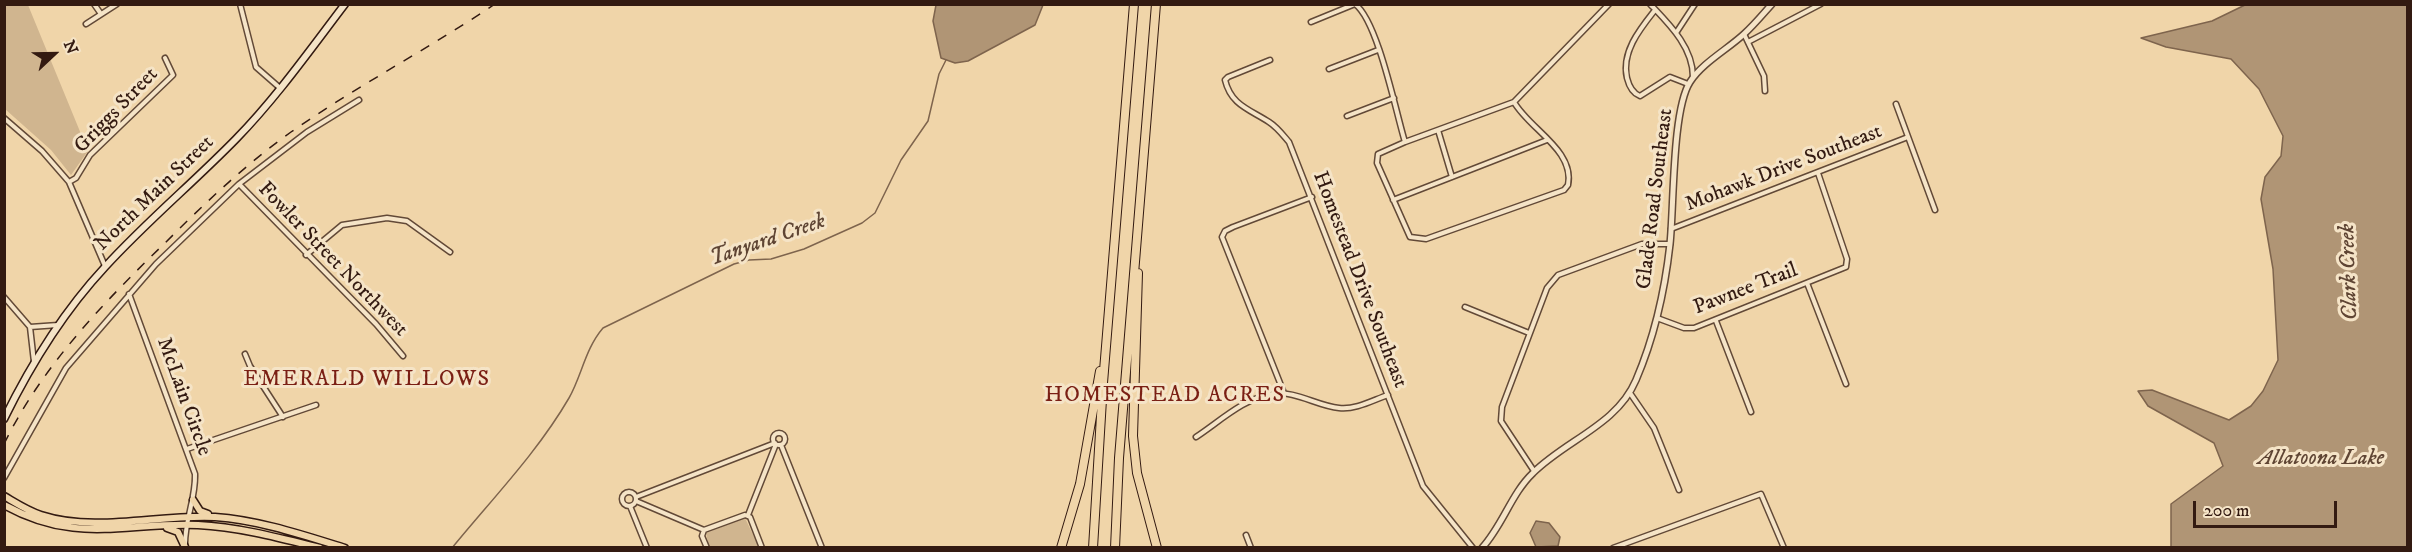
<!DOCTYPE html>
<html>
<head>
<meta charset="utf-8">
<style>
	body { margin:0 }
	#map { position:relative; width:2412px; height:552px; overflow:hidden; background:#f0d5a9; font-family:"IM FELL DW Pica",serif }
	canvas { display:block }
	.frame { position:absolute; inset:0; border:6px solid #331a11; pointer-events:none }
	.north { position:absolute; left:24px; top:24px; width:60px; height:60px; -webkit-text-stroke:4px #f5e4c7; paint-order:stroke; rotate:68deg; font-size:16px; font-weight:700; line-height:24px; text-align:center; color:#331a11 }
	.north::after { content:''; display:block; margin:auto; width:21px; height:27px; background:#331a11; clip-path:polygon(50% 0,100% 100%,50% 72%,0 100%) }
	.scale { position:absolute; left:2193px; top:501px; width:144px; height:27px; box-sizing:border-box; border:3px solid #331a11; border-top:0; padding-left:8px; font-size:18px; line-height:21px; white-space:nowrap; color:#331a11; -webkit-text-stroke:4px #f5e4c7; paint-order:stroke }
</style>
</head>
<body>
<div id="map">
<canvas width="2412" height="552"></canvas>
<div class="frame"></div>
<div class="north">N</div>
<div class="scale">200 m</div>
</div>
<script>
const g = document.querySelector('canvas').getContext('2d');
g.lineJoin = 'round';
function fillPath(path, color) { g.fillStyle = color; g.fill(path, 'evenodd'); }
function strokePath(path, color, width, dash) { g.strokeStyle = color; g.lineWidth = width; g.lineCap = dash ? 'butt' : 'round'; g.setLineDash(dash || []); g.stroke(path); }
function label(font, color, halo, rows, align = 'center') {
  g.font = font + ' "IM FELL DW Pica",serif'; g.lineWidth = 6; g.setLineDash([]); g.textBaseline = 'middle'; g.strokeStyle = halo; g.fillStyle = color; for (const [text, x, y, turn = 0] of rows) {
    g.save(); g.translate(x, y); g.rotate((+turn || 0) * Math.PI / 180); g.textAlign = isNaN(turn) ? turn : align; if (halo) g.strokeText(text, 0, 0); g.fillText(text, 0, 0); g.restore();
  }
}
const green = new Path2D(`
	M4 5H28L88 151 71 175 51 150 5 109Z
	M745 518 759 547H709L706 533Z`);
const water = new Path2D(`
	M936 5V4L1043 5 1035 25 968 61 955 63 941 58 933 21Z
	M2245 5H2407V547H2171V504L2223 466 2214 443 2148 406 2138 391 2152 390 2229 420 2251 406 2263 391 2278 360 2273 269 2261 199 2265 177 2281 156 2283 136 2259 89 2231 59 2166 47 2141 38 2212 21Z
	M1536 521 1549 523 1560 537 1558 546 1536 547 1530 533Z`);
const stream = new Path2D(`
	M452 548C492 499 537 453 569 398 582 375 585 349 603 328L734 264 749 260 771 259 804 249 862 223 875 213 901 160 928 121 939 74 946 60`);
const minor = new Path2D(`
	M94 4 101 14
	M240 4 256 67 280 88
	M1355 4C1378 21 1396 113 1405 142
	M1650 4C1669 24 1693 47 1693 77
	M1655 10C1640 29 1621 52 1627 78 1629 86 1632 93 1640 96L1670 77 1688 84
	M1311 22 1355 4
	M86 24 117 4
	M1676 33 1695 4
	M1744 34 1764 76 1765 91
	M1748 42 1821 4
	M1270 60 1228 77 1225 80C1231 105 1249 109 1269 122 1277 127 1283 135 1289 142L1423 486 1473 548
	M1329 69 1378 50
	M1514 102C1529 129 1575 150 1568 185L1564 190 1426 239 1410 237 1377 163 1378 154 1405 142 1514 102 1609 4
	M1896 104 1935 210
	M1347 116 1394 98
	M4 118 42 151 69 182 105 266
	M1438 130 1452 177
	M69 182 76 178 90 155 173 75 165 58
	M239 184 376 324 403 356
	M1393 200 1547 140
	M1671 229 1908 137
	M306 255 342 225 387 218 407 221 450 252
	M1807 283 1846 384
	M129 294 195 474C196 498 185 519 185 544
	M4 297 30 327 34 362
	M1465 307 1529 333
	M1657 318 1684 328H1694L1846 267 1847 259 1818 173
	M1716 321 1751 412
	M30 327 58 325
	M245 354 250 366 283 417
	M1284 393 1222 237 1225 231 1233 227 1312 197
	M1630 393 1654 428 1679 490
	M773 439a6 6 0 1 1 12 0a6 6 0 1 1-12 0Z
	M1196 437C1219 422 1244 398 1272 394 1295 390 1317 406 1339 408 1356 410 1373 400 1388 395
	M781 445 822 548
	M187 449 316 405
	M1534 471 1501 421 1502 407 1547 288 1558 275 1642 244H1670
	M4 478 66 368 156 264 239 184 307 132 359 100
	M622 499a7 7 0 1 1 14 0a7 7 0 1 1-14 0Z
	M636 497 775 443
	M636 501 704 530
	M630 506 647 548
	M748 515 776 444
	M1246 535 1251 548
	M707 548 702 536 704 530 745 515 750 517 762 548
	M1613 548 1761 494 1784 548`);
const tertiary = new Path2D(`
	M1482 548C1503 525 1511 494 1533 473 1566 440 1617 425 1636 380 1654 338 1665 289 1670 244 1674 207 1672 110 1690 82 1702 63 1728 49 1744 34 1754 25 1763 14 1772 4`);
const secondary = new Path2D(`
	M4 419C31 364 64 311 105 267 146 222 193 183 236 139 276 98 310 50 345 4`);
const primary = new Path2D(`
	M4 496C16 503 28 511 41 515 97 533 158 514 215 517 259 520 303 535 345 548
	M193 500 200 511 208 514
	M4 505C77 545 123 522 198 525 239 527 280 538 320 548
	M167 528 178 532 185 547`);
const motorway = new Path2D(`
	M1138 273 1133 436 1137 473 1157 548
	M1061 548 1080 484 1100 371
	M1093 548 1103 383 1134 4
	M1115 548 1119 458 1156 4`);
const rail = new Path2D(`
	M4 444C42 366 104 302 165 243 205 203 245 165 291 132 357 86 428 49 495 4`);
const streetNames = [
	["Griggs Street",117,111,-46],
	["Mohawk Drive Southeast",1784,169,-21],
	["North Main Street",155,194,-44],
	["Glade Road Southeast",1656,199,-83],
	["Fowler Street Northwest",332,260,46],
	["Homestead Drive Southeast",1359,280,69],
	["Pawnee Trail",1746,290,-21],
	["McLain Circle",183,397,70]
];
const waterNames = [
	["Tanyard Creek",768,241,-19],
	["Clark Creek",2350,272,-92],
	["Allatoona Lake",2321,459]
];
const neighbourhoodNames = [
	["EMERALD WILLOWS",367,380],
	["HOMESTEAD ACRES",1165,396]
];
fillPath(green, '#d0b58f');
fillPath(water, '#b09575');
strokePath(water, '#7e644d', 1.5);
strokePath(stream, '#7e644d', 1.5);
strokePath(minor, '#624937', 7);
strokePath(tertiary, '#624937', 8);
strokePath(secondary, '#331a11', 9);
strokePath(primary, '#331a11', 9);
strokePath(motorway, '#331a11', 10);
strokePath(minor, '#f5e4c7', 4);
strokePath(tertiary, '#f5e4c7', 5);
strokePath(secondary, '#f5e4c7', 6);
strokePath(primary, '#f0d5a9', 6);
strokePath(motorway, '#f0d5a9', 8);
strokePath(rail, '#331a11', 1.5, [10, 10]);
label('21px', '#331a11', '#f5e4c7', streetNames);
label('italic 22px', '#5f4534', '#f5e4c7', waterNames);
g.letterSpacing = '1.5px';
label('22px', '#7a1f14', '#f5e4c7', neighbourhoodNames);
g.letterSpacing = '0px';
</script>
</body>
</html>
